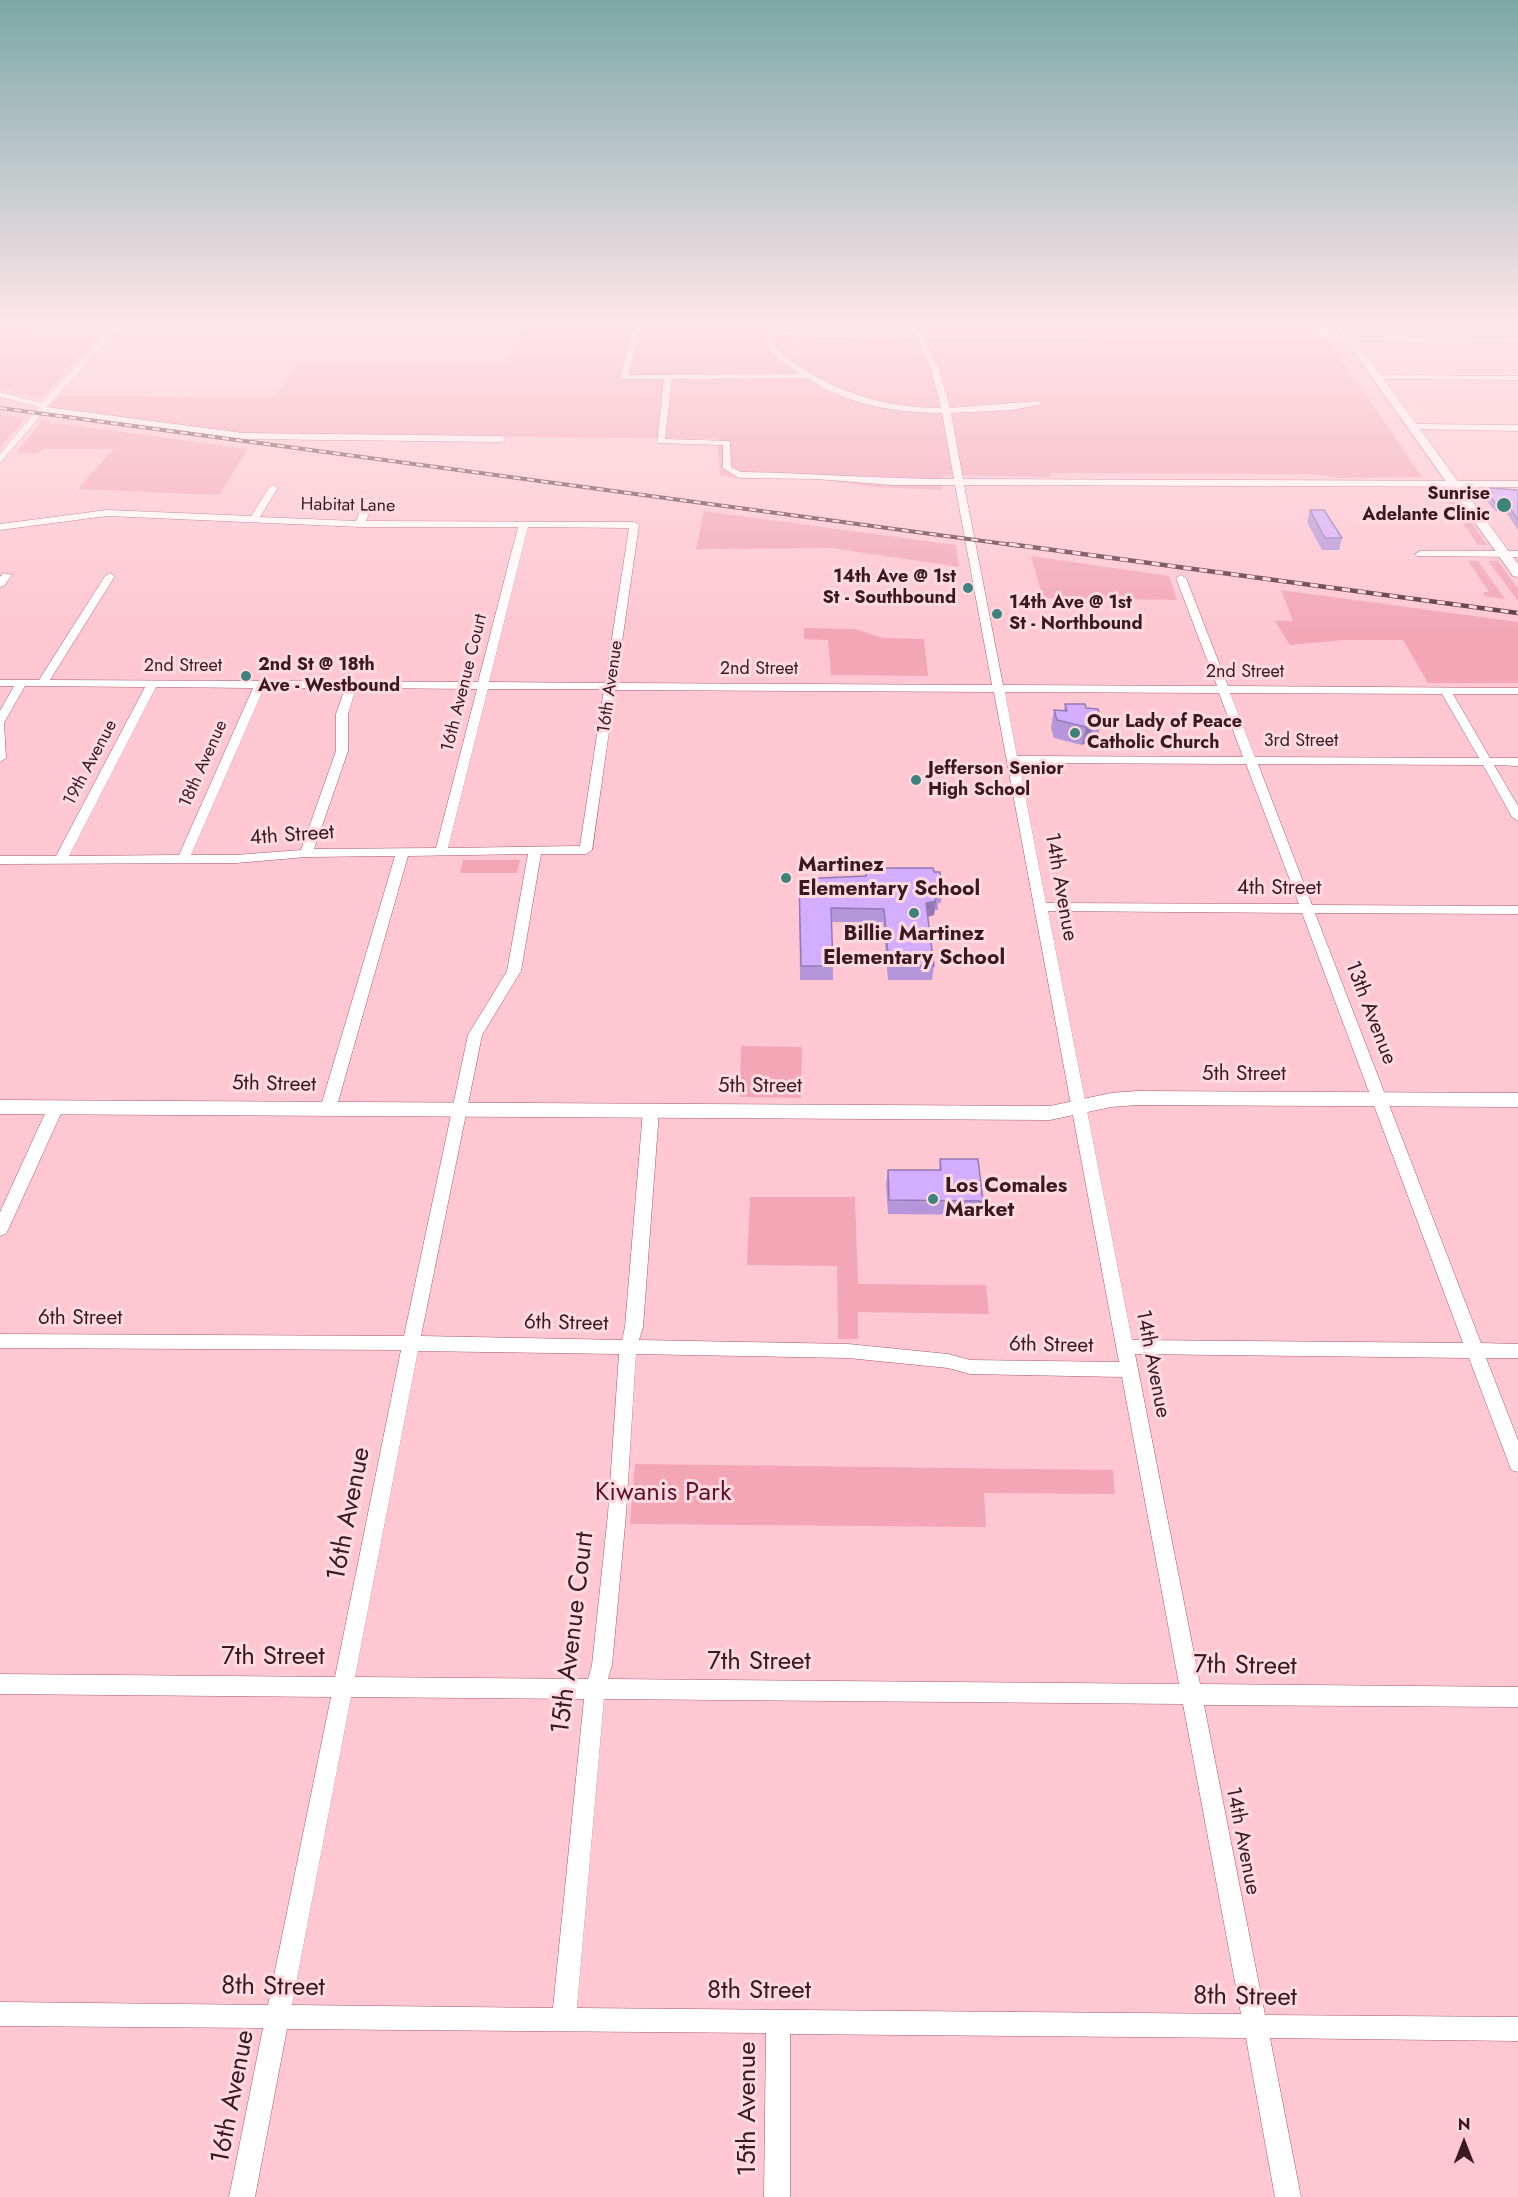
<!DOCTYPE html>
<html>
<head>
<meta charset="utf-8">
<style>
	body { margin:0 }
	#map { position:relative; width:1518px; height:2197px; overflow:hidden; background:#fec7d2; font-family:Jost,sans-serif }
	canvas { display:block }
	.north { position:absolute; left:1434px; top:2113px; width:60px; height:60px; -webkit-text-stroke:4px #ffdae1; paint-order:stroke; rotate:0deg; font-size:16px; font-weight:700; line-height:24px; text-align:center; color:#3b1922 }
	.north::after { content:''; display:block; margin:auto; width:21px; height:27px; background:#3b1922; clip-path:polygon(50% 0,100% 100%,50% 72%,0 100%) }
</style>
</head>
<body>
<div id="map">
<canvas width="1518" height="2197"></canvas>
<div class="north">N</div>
</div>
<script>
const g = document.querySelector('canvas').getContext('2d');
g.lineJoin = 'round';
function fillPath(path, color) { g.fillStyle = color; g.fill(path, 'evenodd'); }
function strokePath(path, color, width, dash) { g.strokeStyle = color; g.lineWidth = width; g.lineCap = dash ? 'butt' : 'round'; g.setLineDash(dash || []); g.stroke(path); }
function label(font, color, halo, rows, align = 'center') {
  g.font = font + ' Jost,sans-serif'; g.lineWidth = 6; g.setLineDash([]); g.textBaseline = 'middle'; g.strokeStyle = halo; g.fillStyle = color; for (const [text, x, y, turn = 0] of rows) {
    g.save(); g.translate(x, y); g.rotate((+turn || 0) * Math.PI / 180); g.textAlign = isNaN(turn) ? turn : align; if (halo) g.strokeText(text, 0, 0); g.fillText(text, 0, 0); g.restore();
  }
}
const green = new Path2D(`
	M0 327H38L30 337 95 338 42 398 0 389Z
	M526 327H1320L1318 332 1326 343 1330 344 1348 369 1346 372 1353 381 1358 383 1422 477 1339 478 1317 474 1050 473V477L946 475 940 478 942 490 872 487 820 479 737 478 720 475 717 439 243 434 48 408 59 396 276 397 298 362H507L517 336Z
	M0 414 26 418 0 447Z
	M42 421 248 449 219 495 78 489 113 449H44L37 453H16Z
	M1450 492 1487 545H1478L1442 494Z
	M704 511 956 545 959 567 831 548 696 549Z
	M1031 556 1169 576 1177 600 1043 598Z
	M1468 561H1478L1505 599 1484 596 1483 592H1489Z
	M1488 561H1498L1518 589V601Z
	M1281 590 1518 622V683H1428L1403 640H1343L1290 645 1275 621H1293Z
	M804 628 854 629 884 638 924 639 928 676 831 675 828 640 804 639Z
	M463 860H520L517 873H460Z
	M741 1046 802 1047 801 1098 740 1097Z
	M750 1197H855L858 1284 986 1285 989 1314 858 1312V1339H838L837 1266 747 1265Z
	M635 1464 1113 1470 1115 1494 984 1493 986 1527 630 1524Z`);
const minor = new Path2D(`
	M112 327H120L47 407 243 433 502 436 506 439 502 442 243 439 44 412 0 463V454L39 407 0 397V392L42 403Z
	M636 327H644L638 338 629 375 800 374C783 362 761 352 766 327H774L773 332 914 334 909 327H917L921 334H1324L1362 337 1518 338V342L1362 341 1324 338 925 339 939 369 950 408 1038 401 1042 404 1013 410 951 413 963 479 1518 481V487L964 485 1003 685 1217 686 1176 578 1181 575 1186 578 1228 686 1518 688V694H1453L1490 758H1518V766L1494 765 1518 806V821L1512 817 1483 765 1258 764 1312 905 1518 906V914L1315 913 1481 1343 1518 1344V1358H1486L1518 1440V1472L1511 1470 1509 1464 1469 1358 1135 1354 1200 1684 1518 1687V1707L1204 1705 1265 2015 1518 2017V2041L1270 2038 1301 2197H1275L1246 2038 790 2034V2197H764L766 2033 287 2029 255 2197H229L263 2028 0 2026V2002L268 2005 331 1697 0 1694V1674L335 1677 401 1350 0 1348V1334L404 1336 468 1035 507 971 528 854 408 856 336 1109 328 1114 323 1113 320 1109 395 856 306 857 236 863 0 864V856H56L145 687 25 686 4 723 6 758 0 762V711L14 686H0V680H39L105 576 110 573 115 576 50 680 478 682 518 527H360L107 516 0 530V524L107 510 251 516 270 486 273 485 278 488 260 517 356 521 364 501 369 498 374 501 366 521 634 522 639 525 616 683 992 685 955 485H891L817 479 739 478 723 468V445L657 443 664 379H624L620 377 630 338ZM773 336 918 339 931 369 941 408C881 408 828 390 781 353L775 346ZM807 378C846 405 896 413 942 413L954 479C883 479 812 473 741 472L731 467 730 441 665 439 672 379ZM528 527 629 528 605 683 489 682ZM156 687 253 688 179 855 69 856ZM264 688H345L336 714V751L301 850 236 855H191ZM356 688 477 689 436 848 314 849 348 751V714ZM488 689H604L580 846 448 848ZM615 690 994 692 1119 1362 970 1360 948 1354 848 1344 639 1340 643 1327 659 1111 651 1106 643 1111 625 1327 622 1340 421 1336 482 1035 521 971 541 854H586L592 850ZM1005 692 1219 693 1243 757 1017 756ZM1230 693 1442 694 1479 758 1255 757ZM1019 763 1246 764 1299 904 1046 903ZM1048 911 1302 913 1463 1343 1132 1340ZM418 1351 619 1354 608 1514 592 1665 588 1679 355 1677ZM636 1354 848 1358 948 1368 970 1374 1122 1377 1179 1684 608 1679 612 1665 626 1514ZM351 1697 584 1699 553 2008 292 2005ZM604 1699 1183 1704 1241 2014 577 2008Z
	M1379 375 1518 376V380L1376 379 1375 377Z
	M1414 424 1518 425V431L1411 429 1410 427Z
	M1420 551H1518V557L1417 556 1415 554Z
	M3 573 12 575 4 586 0 587V577Z
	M56 1102 64 1107 8 1230 6 1234 0 1236V1212L48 1107Z`);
const major = new Path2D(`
	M1321 327H1331L1329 335 1313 338V334L1320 331Z
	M1336 327H1346L1518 564V577L1513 576Z
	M1137 1091 1518 1093V1107L1137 1105 1111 1107 1050 1120 0 1114V1100L1050 1106 1111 1093Z`);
const railFar1 = new Path2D(`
	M0 408 1020 546`);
const rail = new Path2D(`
	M1009 544 1518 613`);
const wall = new Path2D(`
	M1489 488 1518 490V530L1507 514 1494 510 1486 500Z
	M1310 510 1342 538 1339 550H1322L1307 522Z
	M1065 704 1086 708 1101 720 1098 737H1090V740L1082 745 1054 738 1051 728 1054 710H1064Z
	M872 863 882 868 934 872 942 889 941 903H938V910H935L934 915 928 917 934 966 932 980H888L883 922H831L833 966V980H800L799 879 865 876 866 868H871Z
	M940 1159 983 1201 981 1215 888 1214 886 1184 888 1170H939Z`);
const shadedWall = new Path2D(`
	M1093 722 1090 740 1082 745 1086 727Z
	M936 901 934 915 925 917 926 903Z`);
const building = new Path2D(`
	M1489 488 1518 490V520L1510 508 1497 505 1488 494 1493 493Z
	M1310 510H1324L1342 538H1325Z
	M1065 704H1085L1086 708 1098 709 1101 720 1092 719 1093 722 1086 727 1057 720 1054 710 1067 711Z
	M872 863H882V868H933L934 872H940L942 889H938L939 897H935L936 901 926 903 934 966H889L884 909 831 908 833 966H801L799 879 866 876V868H872Z
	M940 1159H978L983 1201 889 1200 888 1170H941Z`);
const markers = [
	[1504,505,8,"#3d837b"],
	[968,588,6,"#3d837b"],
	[997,614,6,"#3d837b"],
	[246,676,6,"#3d837b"],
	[1075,733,6,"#3d837b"],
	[916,780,6,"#3d837b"],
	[786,878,6,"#3d837b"],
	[914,913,6,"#3d837b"],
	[933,1199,6,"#3d837b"]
];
const farPoinames = [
	["Sunrise",1490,495,"right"],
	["Adelante Clinic",1490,516,"right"],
	["14th Ave @ 1st",956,578,"right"],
	["St - Southbound",956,599,"right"],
	["14th Ave @ 1st",1009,604],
	["St - Northbound",1009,625],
	["2nd St @ 18th",258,666],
	["Ave - Westbound",258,687],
	["Our Lady of Peace",1087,723],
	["Catholic Church",1087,744],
	["Jefferson Senior",928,770],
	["High School",928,791]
];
const farStreetnames = [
	["Habitat Lane",348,506,1],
	["2nd Street",183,667],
	["2nd Street",759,670],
	["2nd Street",1245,673],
	["16th Avenue Court",465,683,-76],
	["16th Avenue",611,687,-82],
	["3rd Street",1301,742],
	["19th Avenue",91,763,-62],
	["18th Avenue",204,764,-66]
];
const streetNames = [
	["4th Street",292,836,-4],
	["14th Avenue",1060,887,80],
	["4th Street",1279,889],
	["13th Avenue",1370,1013,69],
	["5th Street",1244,1075],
	["5th Street",274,1085,1],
	["5th Street",760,1087],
	["6th Street",80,1319],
	["6th Street",566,1324,1],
	["6th Street",1051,1346,1],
	["14th Avenue",1152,1364,79],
	["14th Avenue",1242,1841,79]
];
const poiNames = [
	["Martinez",798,866],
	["Elementary School",798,890],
	["Billie Martinez",914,935,"center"],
	["Elementary School",914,959,"center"],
	["Los Comales",945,1187],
	["Market",945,1211]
];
const nearParknames = [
	["Kiwanis Park",663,1494]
];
const nearStreetnames = [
	["16th Avenue",350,1514,-79],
	["15th Avenue Court",574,1633,-83],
	["7th Street",273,1658],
	["7th Street",759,1663],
	["7th Street",1245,1667,1],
	["8th Street",273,1988,1],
	["8th Street",759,1992],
	["8th Street",1245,1998,1],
	["16th Avenue",234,2097,-79],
	["15th Avenue",749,2109,-90]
];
fillPath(green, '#f2a6b6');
strokePath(minor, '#a8586c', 1);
strokePath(major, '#a8586c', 1);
fillPath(minor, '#fff');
fillPath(major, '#fff');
strokePath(railFar1, '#5c3640', 4);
strokePath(rail, '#5c3640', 4.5);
strokePath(railFar1, '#ffdae1', 2, [7]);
strokePath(rail, '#ffdae1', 3, [8]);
fillPath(wall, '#b596da');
fillPath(shadedWall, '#947ab2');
fillPath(building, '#d3aefe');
strokePath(building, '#947ab2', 1.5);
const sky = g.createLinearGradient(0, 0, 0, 635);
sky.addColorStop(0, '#7ca8a6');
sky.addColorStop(0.51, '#ffe6eb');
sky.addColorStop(1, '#ffe6eb00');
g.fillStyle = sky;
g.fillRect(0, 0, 1518, 635);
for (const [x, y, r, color] of markers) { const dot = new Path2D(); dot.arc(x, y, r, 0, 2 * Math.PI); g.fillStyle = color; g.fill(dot); strokePath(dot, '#ffdae1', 2); }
label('bold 18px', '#3b1922', '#ffdae1', farPoinames, 'left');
label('18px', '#3b1922', '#ffdae1', farStreetnames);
label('21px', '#3b1922', '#ffdae1', streetNames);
label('bold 21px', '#3b1922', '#ffdae1', poiNames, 'left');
label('26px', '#63112e', '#ffdae1', nearParknames);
label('26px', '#3b1922', '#ffdae1', nearStreetnames);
</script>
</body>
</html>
